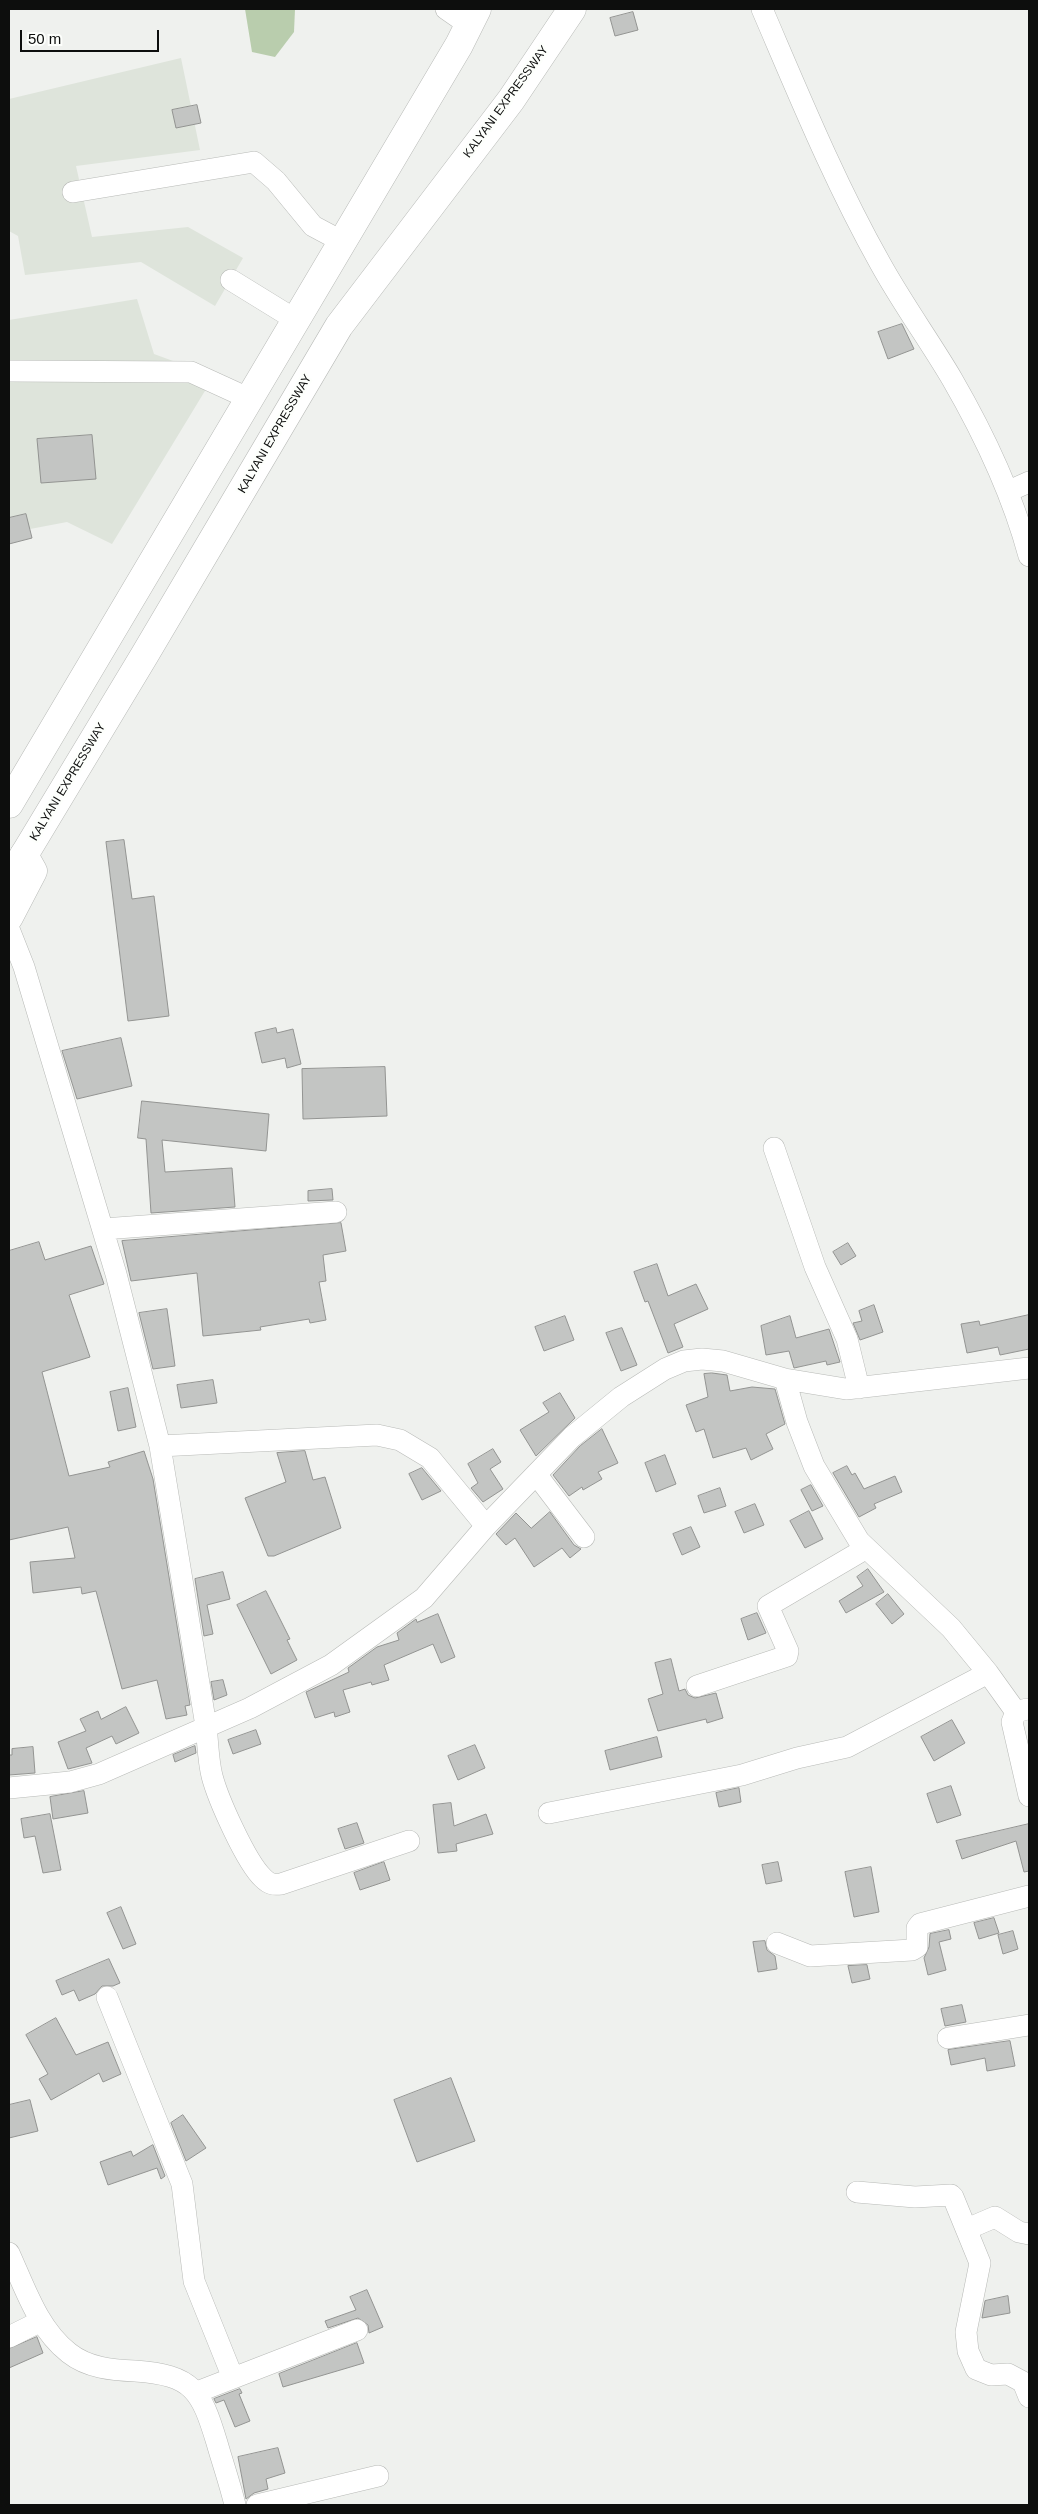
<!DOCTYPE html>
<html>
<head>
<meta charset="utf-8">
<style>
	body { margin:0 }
	#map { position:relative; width:1038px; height:2514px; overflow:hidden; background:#eff1ee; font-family:Helvetica,sans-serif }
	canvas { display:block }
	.frame { position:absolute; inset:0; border:10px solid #0d0e0d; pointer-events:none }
	.scale { position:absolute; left:20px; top:30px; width:139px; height:22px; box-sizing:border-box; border:2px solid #0d0e0d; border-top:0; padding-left:6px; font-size:15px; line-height:18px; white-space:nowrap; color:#0d0e0d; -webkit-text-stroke:4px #fdfffc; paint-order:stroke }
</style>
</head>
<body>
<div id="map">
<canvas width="1038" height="2514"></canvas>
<div class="frame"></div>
<div class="scale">50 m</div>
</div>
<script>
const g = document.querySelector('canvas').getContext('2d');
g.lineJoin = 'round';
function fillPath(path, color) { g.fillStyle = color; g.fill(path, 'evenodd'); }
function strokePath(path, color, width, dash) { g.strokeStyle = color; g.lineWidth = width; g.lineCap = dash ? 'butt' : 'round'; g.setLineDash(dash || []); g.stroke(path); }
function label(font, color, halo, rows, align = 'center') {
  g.font = font + ' Helvetica,sans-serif'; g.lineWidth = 5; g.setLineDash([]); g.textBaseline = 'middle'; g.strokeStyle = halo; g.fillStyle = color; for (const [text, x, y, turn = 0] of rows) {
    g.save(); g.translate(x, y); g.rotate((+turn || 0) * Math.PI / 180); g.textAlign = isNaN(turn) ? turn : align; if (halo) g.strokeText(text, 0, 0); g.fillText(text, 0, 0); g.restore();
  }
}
const built = new Path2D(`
	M181 58 200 150 76 166 92 237 188 227 243 258 215 306 141 262 25 275 18 236 9 231V99Z
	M137 299 154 354 214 376 112 544 67 522 9 533V320Z`);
const water = new Path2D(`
	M245 9H295L294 32 275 57 252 52Z`);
const building = new Path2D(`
	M633 12 638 30 615 36 610 18Z
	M197 105 201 123 176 128 172 110Z
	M902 324 914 349 888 359 878 332Z
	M92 435 96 479 41 483 37 439Z
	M26 514 32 538 9 544V518Z
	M124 840 132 899 154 896 169 1016 128 1021 106 842Z
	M276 1028 277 1033 293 1029 301 1064 287 1068 285 1058 262 1063 255 1033Z
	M121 1038 132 1086 77 1099 62 1051Z
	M385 1067 387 1116 303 1119 302 1069Z
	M142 1101 269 1114 266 1151 162 1140 165 1172 232 1168 235 1207 151 1213 146 1139 138 1138Z
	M332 1189 333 1200 308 1201V1191Z
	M341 1223 346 1251 323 1255 326 1281 319 1282 326 1320 310 1323 309 1319 260 1327 261 1330 203 1336 197 1273 131 1281 122 1241Z
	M39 1242 45 1260 91 1246 104 1284 69 1295 90 1357 42 1372 69 1476 110 1467 108 1462 144 1451 153 1479 190 1705 185 1706 187 1715 166 1719 157 1680 122 1689 96 1591 82 1594 81 1587 33 1593 30 1562 75 1558 68 1527 9 1540V1251Z
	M848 1243 856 1256 841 1265 833 1252Z
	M657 1264 668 1296 696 1284 708 1309 674 1324 683 1347 668 1353 648 1301 645 1302 634 1272Z
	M874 1305 883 1332 860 1340 853 1323 862 1321 859 1311Z
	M167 1309 175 1366 153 1369 139 1313Z
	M1029 1315V1349L1000 1355 998 1347 967 1353 961 1324 979 1321 980 1325Z
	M565 1316 574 1340 544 1351 535 1327Z
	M790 1316 796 1338 829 1329 840 1362 827 1365 826 1361 794 1368 789 1351 766 1355 761 1326Z
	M622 1328 637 1365 621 1371 606 1333Z
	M712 1373 727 1375 730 1391 752 1387 775 1389 785 1424 766 1434 773 1449 751 1460 746 1448 713 1458 704 1429 696 1432 686 1405 708 1397 704 1374Z
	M213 1380 217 1403 181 1408 177 1385Z
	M128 1388 136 1427 118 1431 110 1392Z
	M560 1393 575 1418 536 1456 520 1430 549 1412 543 1403Z
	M602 1429 618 1463 598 1472 602 1479 583 1490 582 1487 569 1496 553 1475 580 1446Z
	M493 1449 501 1462 490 1469 503 1489 483 1502 471 1488 478 1483 468 1464Z
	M305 1451 313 1480 325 1477 341 1528 274 1556H268L245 1498 286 1482 277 1453Z
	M665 1455 676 1484 656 1492 645 1463Z
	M847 1466 852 1475 855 1473 864 1489 895 1476 902 1492 874 1504 876 1508 859 1517 833 1473Z
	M422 1468 441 1491 422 1500 409 1474Z
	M811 1485 823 1506 812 1511 801 1490Z
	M720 1488 726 1506 704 1513 698 1496Z
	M755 1504 764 1525 744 1533 735 1512Z
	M809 1511 823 1539 805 1548 790 1521Z
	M550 1512 574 1545 581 1549 570 1558 562 1548 534 1567 515 1538 506 1545 496 1534 516 1513 531 1528Z
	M691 1527 700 1547 682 1555 673 1534Z
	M868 1569 884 1592 846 1613 839 1601 863 1586 857 1577Z
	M223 1572 230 1599 207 1605 213 1634 204 1636 195 1579Z
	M266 1591 290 1639 287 1640 297 1660 271 1674 237 1605Z
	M888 1594 904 1614 892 1624 876 1604Z
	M757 1613 766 1633 748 1640 741 1619Z
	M438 1614 455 1657 441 1663 433 1644 384 1665 389 1680 372 1685 371 1682 343 1690 350 1712 335 1717 334 1712 315 1718 306 1692 349 1672 348 1668 377 1647 399 1640 397 1633 416 1619 417 1622Z
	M671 1659 679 1691 685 1689 688 1695 695 1698 716 1693 723 1718 707 1723 706 1719 658 1731 648 1699 663 1694 655 1663Z
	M223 1680 227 1695 214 1700 211 1682Z
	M126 1707 139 1733 116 1744 112 1736 86 1748 92 1763 68 1769 58 1742 86 1731 80 1719 98 1711 101 1719Z
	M952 1720 965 1743 934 1761 921 1737Z
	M256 1730 261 1744 233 1754 228 1740Z
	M657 1737 662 1757 610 1770 605 1751Z
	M475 1745 485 1768 458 1780 448 1756Z
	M195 1746 196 1753 175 1762 173 1755Z
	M33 1747 35 1773 9 1775V1755H12V1749Z
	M951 1786 961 1815 937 1823 927 1794Z
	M739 1788 741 1802 719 1807 716 1793Z
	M84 1791 88 1813 53 1819 50 1797Z
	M451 1803 454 1826 486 1814 493 1834 456 1844 457 1851 438 1853 433 1805Z
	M50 1814 61 1870 43 1873 35 1836 24 1838 21 1819Z
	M357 1823 364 1843 345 1849 338 1829Z
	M1029 1824V1871L1024 1872 1016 1841 962 1859 956 1841Z
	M384 1862 390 1880 360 1890 354 1873Z
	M778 1862 782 1881 766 1884 762 1865Z
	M871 1867 879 1912 854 1917 845 1872Z
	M121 1907 136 1944 123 1949 107 1913Z
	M994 1918 999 1933 979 1939 974 1923Z
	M949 1930 951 1939 939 1942 946 1970 928 1975 924 1958 929 1947 930 1934Z
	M1013 1931 1018 1949 1003 1954 998 1935Z
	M765 1941 767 1950 775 1956 777 1969 758 1972 753 1942Z
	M109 1959 120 1983 113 1986H102L95 1994 79 2001 74 1990 62 1995 56 1981Z
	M867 1965 870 1979 852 1983 848 1966Z
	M962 2005 966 2022 945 2026 941 2009Z
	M56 2018 76 2055 108 2042 121 2074 103 2082 99 2073 51 2100 39 2079 48 2074 26 2035Z
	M1010 2041 1015 2066 987 2071 985 2058 951 2065 948 2050Z
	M451 2078 475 2141 417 2162 394 2100Z
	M30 2100 38 2131 9 2138V2105Z
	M183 2115 206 2148 186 2161 171 2123Z
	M153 2145 165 2176 161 2179 157 2168 108 2185 100 2162 131 2151 133 2156Z
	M367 2290 383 2327 369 2333 368 2325 358 2318 328 2328 325 2321 356 2310 350 2297Z
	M1008 2296 1010 2313 982 2318 985 2301Z
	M37 2337 43 2353 9 2368V2349Z
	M357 2343 364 2363 283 2387 279 2374Z
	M240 2389 242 2393 239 2394 250 2421 235 2427 224 2400 216 2403 214 2399Z
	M278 2448 285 2473 266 2479 268 2489 254 2493 246 2499 238 2457Z`);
const street = new Path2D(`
	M446 9 469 25
	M762 9C799 95 834 181 880 263 902 303 929 340 952 379 985 436 1012 493 1029 556
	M73 192 254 162 276 181 313 226 343 242
	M231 280 296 320
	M9 371 191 372 250 399
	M1009 491 1029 482
	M9 929 24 967 116 1274 160 1446 206 1726C208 1743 208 1760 212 1776 218 1799 246 1862 263 1878 269 1884 273 1885 281 1884L409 1841
	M774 1148 815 1267 847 1339 859 1388
	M103 1229 336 1212
	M785 1379 797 1422 814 1466 859 1541 951 1628 988 1673 1016 1712
	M160 1446 377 1435 400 1440 430 1458 486 1526
	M536 1474 584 1537
	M697 1686 787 1656 788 1651 768 1606 865 1549
	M1027 1709 1016 1712 1012 1722 1029 1796
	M9 1788 70 1782 99 1774 250 1708 331 1665 424 1598 486 1526 572 1437 621 1397 665 1369 684 1361 702 1359 723 1361 785 1379 846 1389 1029 1368
	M549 1813 742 1775 797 1758 847 1747 988 1673
	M777 1943 810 1956 912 1950 917 1947V1928L920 1924 1029 1896
	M107 1997 182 2184 194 2281 233 2378
	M948 2038 1029 2025
	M857 2192 915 2197 951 2195 953 2197 980 2263 966 2332 968 2351 976 2369 991 2375 1008 2374 1023 2382 1029 2397
	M967 2229 995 2217 1019 2232 1029 2234
	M9 2253C25 2288 38 2329 69 2353 88 2368 112 2370 135 2371 193 2375 201 2390 217 2443 223 2464 230 2484 235 2505
	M9 2337 41 2321
	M197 2392 357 2330
	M257 2505 378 2476`);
const secondary = new Path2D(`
	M9 917 33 871 24 855`);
const highway = new Path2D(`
	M9 804 459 45 477 9
	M9 880 144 656 339 326 511 100 572 9`);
const streetNames = [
	["KALYANI EXPRESSWAY",506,102,-54],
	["KALYANI EXPRESSWAY",275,434,-60],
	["KALYANI EXPRESSWAY",68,782,-59]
];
fillPath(built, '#dee4db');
fillPath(water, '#b9cdad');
fillPath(building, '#c3c5c3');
strokePath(building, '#939492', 1);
strokePath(street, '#b8bab7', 22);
strokePath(secondary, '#b8bab7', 29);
strokePath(highway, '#b8bab7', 29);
strokePath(street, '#fff', 21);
strokePath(secondary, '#fff', 28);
strokePath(highway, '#fff', 28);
label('12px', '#0d0e0d', '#fdfffc', streetNames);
</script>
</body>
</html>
